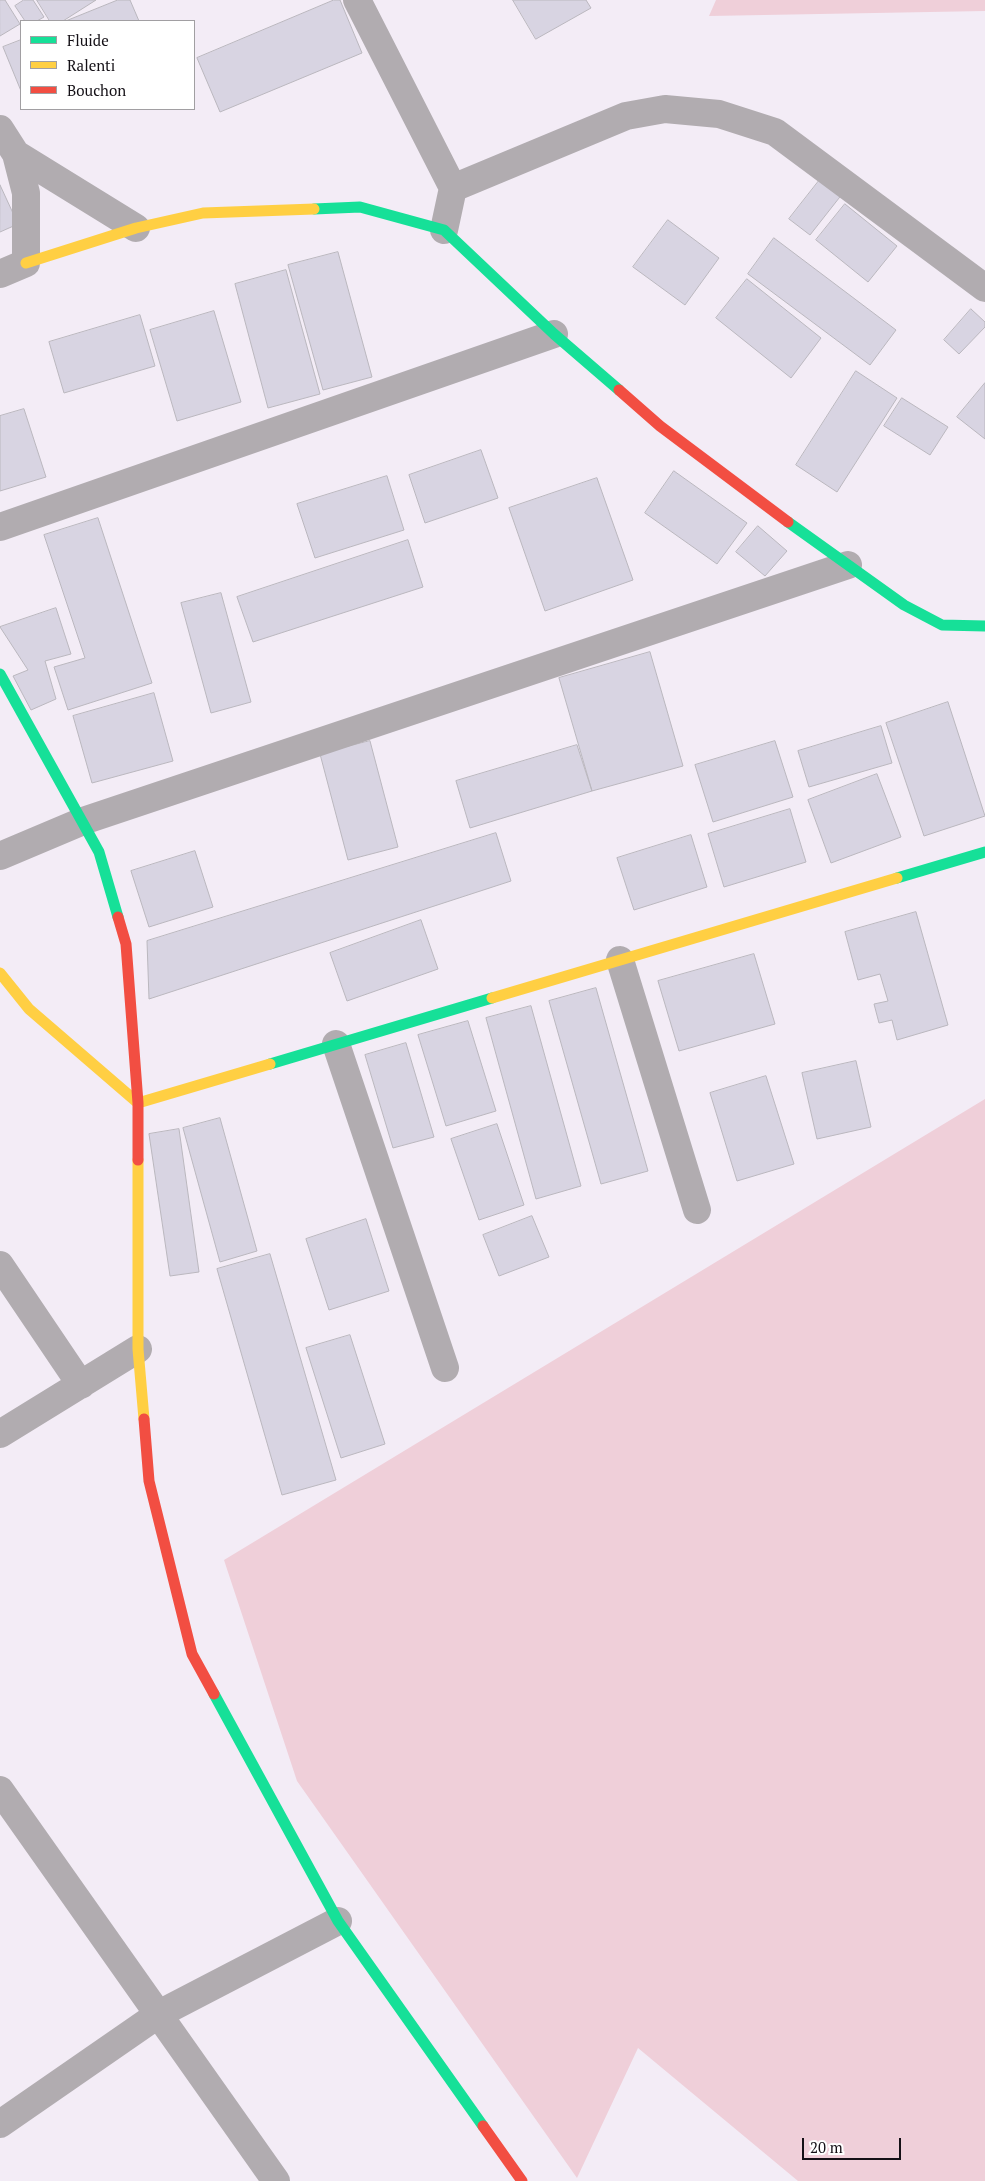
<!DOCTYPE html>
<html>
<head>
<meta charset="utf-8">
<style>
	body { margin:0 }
	#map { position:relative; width:985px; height:2181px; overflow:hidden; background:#f3ecf6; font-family:"PT Serif",serif }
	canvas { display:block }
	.legend { position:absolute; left:20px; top:20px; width:175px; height:90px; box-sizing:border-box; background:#fff; border:1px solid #a19fa2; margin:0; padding:6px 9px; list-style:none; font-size:15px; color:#141016 }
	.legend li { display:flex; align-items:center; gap:10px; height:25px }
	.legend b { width:25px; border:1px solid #a19fa2 }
	.scale { position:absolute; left:802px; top:2138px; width:99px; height:22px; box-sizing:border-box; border:2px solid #141016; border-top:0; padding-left:6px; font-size:15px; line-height:18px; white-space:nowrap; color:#141016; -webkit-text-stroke:4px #fff; paint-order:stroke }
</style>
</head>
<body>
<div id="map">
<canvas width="985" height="2181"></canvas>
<ul class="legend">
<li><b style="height:6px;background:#16e098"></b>Fluide</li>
<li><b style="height:6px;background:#ffcf43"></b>Ralenti</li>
<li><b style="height:6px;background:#f24e42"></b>Bouchon</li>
</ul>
<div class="scale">20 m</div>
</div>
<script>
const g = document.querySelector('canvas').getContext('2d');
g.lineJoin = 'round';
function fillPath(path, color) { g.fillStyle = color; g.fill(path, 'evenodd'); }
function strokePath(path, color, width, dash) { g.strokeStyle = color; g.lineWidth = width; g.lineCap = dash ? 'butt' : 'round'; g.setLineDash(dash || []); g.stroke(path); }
const green = new Path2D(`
	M716 0H985V11L709 16Z
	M985 1099V2181H798L638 2048 577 2178 297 1781 224 1560Z`);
const building = new Path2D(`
	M0 0H5L20 24 0 36Z
	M24 0H33L44 17 37 21H25L15 6Z
	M37 0H96L63 21H50Z
	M118 0H130L139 21H66Z
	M334 0H340L362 53 220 112 197 58Z
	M513 0H586L591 8 536 39Z
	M21 40V91L3 47Z
	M822 177 843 193 810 235 789 219Z
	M0 185 18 224 0 232Z
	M845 204 897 246 868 282 816 240Z
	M668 220 719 258 685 305 633 267Z
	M774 238 896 330 870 365 748 274Z
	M338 252 372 377 323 390 288 265Z
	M286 270 320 394 268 408 235 284Z
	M747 279 821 338 791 378 716 318Z
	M971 309 985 322V327L959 354 944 340Z
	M214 311 241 402 177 421 150 330Z
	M140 315 155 366 64 393 49 342Z
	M856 371 897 398 837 492 796 465Z
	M985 383V439L957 417Z
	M902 398 948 427 930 455 884 426Z
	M24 409 46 477 0 491V416Z
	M481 450 498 498 425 523 409 475Z
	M674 471 747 523 717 564 645 513Z
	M387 476 404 530 315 558 297 504Z
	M597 478 633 580 545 611 509 508Z
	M98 518 152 683 68 710 54 667 85 658 44 535Z
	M758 526 787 551 765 576 736 552Z
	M408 540 423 587 253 642 237 597Z
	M221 593 251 702 211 713 181 603Z
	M56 608 71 654 45 661 56 699 31 710 13 676 28 670 0 627Z
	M650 652 683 766 592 791 559 678Z
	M154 693 173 761 92 783 73 716Z
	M948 702 985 816 924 836 886 723Z
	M881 726 892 763 809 787 798 751Z
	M370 741 398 847 348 860 320 754Z
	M775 741 793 797 713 822 695 765Z
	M577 745 592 791 470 828 456 781Z
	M877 774 901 837 831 863 808 800Z
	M790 809 806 862 724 887 708 834Z
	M496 833 511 881 149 999 147 941Z
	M691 835 707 887 634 910 617 858Z
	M195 851 213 907 149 927 131 871Z
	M916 912 948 1025 897 1040 892 1020 879 1023 874 1004 888 1001 880 974 858 980 845 932Z
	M421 920 438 969 347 1001 330 953Z
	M754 954 775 1024 679 1051 658 981Z
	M596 988 648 1171 601 1184 549 1001Z
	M531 1006 581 1186 536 1199 486 1018Z
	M468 1021 496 1111 446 1126 418 1035Z
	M406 1043 434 1137 393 1148 365 1055Z
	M856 1061 871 1127 817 1139 802 1073Z
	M766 1076 794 1164 737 1181 710 1093Z
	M220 1118 257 1251 220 1262 183 1128Z
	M497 1124 524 1205 479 1220 451 1139Z
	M179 1129 199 1272 170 1276 149 1134Z
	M532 1216 549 1257 499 1276 483 1235Z
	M366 1219 389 1291 329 1310 306 1239Z
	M270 1254 336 1480 282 1495 217 1269Z
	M350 1335 385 1444 341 1458 306 1348Z`);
const street = new Path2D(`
	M357 0 453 188 444 230
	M0 129 16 154 26 193V263L0 274
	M16 154 136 228
	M453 188 626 116 665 109 719 114 775 132 985 288
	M0 527 554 334
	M0 856 83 821 848 565
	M620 960 697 1210
	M336 1044 445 1368
	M0 1265 81 1385
	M0 1434 138 1349
	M0 1790 276 2181
	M0 2124 159 2014 338 1921`);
const fast = new Path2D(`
	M314 209 360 207 444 230 554 334 619 390
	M788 522 904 605 942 625 985 626
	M0 674 99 852 118 917
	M897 878 985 852
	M270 1064 492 998
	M214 1694 338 1921 483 2126`);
const slow = new Path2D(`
	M26 263 136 228 203 213 314 209
	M0 973 29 1009 138 1103 270 1064
	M492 998 897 878
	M138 1160V1349L144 1419`);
const jam = new Path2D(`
	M619 390 660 426 788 522
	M118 917 126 944 138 1103V1160
	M144 1419 149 1481 192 1654 214 1694
	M483 2126 522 2181`);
fillPath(green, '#efcfd9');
fillPath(building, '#d8d4e2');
strokePath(building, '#bab7be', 1);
strokePath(street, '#b1acb0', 28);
strokePath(fast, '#16e098', 11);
strokePath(slow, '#ffcf43', 11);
strokePath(jam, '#f24e42', 11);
</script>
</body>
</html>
